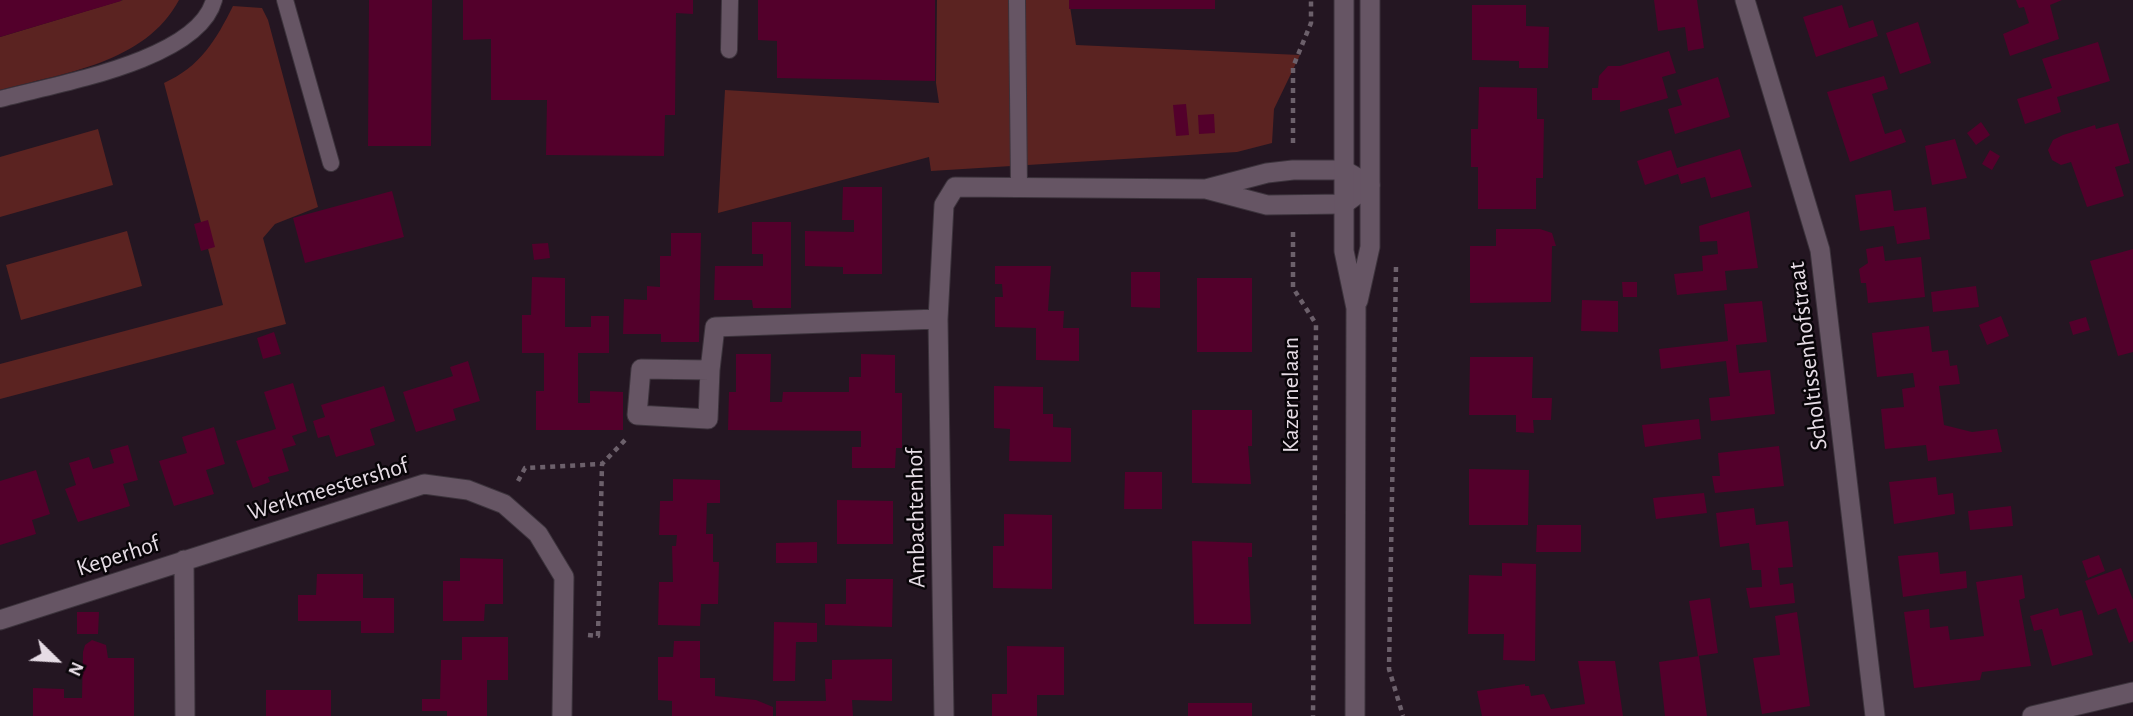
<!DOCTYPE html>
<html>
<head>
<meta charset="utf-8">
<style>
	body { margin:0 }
	#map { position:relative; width:2133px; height:716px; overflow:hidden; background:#241622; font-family:"Alegreya Sans",sans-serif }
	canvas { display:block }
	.north { position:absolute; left:21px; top:625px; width:70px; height:70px; -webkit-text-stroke:5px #090509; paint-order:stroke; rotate:114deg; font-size:19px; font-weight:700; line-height:28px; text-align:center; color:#e6dce5 }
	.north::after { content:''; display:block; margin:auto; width:24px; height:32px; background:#e6dce5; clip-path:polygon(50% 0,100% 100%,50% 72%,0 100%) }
</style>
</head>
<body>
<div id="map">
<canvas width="2133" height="716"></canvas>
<div class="north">N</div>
</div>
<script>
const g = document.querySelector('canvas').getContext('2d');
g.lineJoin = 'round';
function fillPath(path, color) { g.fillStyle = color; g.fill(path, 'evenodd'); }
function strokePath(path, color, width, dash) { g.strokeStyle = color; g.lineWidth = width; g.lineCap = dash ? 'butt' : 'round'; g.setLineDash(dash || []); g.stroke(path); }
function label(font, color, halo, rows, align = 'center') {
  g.font = font + ' "Alegreya Sans",sans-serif'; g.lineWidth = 5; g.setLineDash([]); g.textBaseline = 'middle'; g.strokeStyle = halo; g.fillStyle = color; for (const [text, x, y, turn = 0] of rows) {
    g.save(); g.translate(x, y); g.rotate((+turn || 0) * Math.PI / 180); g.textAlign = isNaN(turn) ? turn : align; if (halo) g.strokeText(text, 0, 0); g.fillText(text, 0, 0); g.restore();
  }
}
const green = new Path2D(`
	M123 0H179C145 64 62 73 0 90V37Z
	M937 0H1069L1076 45 1300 55 1274 109 1272 143 1237 152 931 171 929 157 718 213 725 90 939 103 936 83Z
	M233 6 262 8 268 20 318 207 275 224 263 238 286 324 0 399V364L223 305 164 83C200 67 216 40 233 6Z
	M98 129 113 185 0 217V157Z
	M127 231 142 286 21 320 6 265Z`);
const building = new Path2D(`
	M0 0H121V1L0 37Z
	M369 0H432L431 146H368Z
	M463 0H693V14L676 13 675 115H665L664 156 546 155 547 100H491V39L463 40Z
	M758 0H935V81L777 78V41L758 40Z
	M1069 0H1215V9H1069Z
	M1654 0H1697L1704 48 1688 51 1685 27 1658 31Z
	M2016 0H2062L2050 5 2059 39 2010 56 2003 34 2029 23 2024 7 2019 8Z
	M1472 5H1526V26L1549 27 1548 68H1519V61L1472 60Z
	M1842 5 1849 28 1873 20 1878 36 1816 57 1803 17Z
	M1918 22 1931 63 1900 74 1886 33Z
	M2098 42 2110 81 2057 97 2061 112 2025 124 2017 99 2052 88 2042 59Z
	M1669 51 1676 73 1662 77 1668 98 1620 112V100H1592V88H1598L1599 76 1608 66H1620Z
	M1884 76 1888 89 1872 94 1885 134 1901 129 1906 142 1850 162 1827 92Z
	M1718 77 1730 117 1675 134 1668 109 1682 105 1677 90Z
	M1479 87 1537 88V119H1544L1543 178H1536V209H1478V167H1471V129H1478Z
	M1186 104 1189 135 1176 136 1173 105Z
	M1214 114 1215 133 1199 134 1198 115Z
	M1981 122 1990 135 1976 145 1967 133Z
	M2118 123 2130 163 2115 167 2124 196 2087 207 2071 162 2061 165 2052 160 2048 150 2053 140 2063 135 2095 125 2096 129Z
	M1955 139 1967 178 1932 185 1925 146Z
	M1740 149 1752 187 1711 198 1705 177 1681 184 1678 174 1645 185 1637 161 1671 150 1677 168Z
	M1990 150 2000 156 1992 170 1982 164Z
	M843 187H882V274H843V267L805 266V231L854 232V220H842Z
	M1891 190 1894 211 1926 207 1930 239 1897 244 1894 226 1860 231 1855 195Z
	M392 191 404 237 305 263 293 218Z
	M1749 211 1758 268 1725 271 1727 290 1677 295 1674 274 1703 271 1702 256 1718 254 1717 241 1700 242 1699 226Z
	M208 220 215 247 201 251 194 224Z
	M752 222H791V308H753L752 300H714L715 266H763V254H752Z
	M1496 229H1540L1552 233 1556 246H1552L1551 302 1470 303V246H1496Z
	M671 233H701L699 342H661V334H623L624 299 647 300V286L660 287V256H671Z
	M548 243 550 258 534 260 532 244Z
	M1883 246 1885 261 1921 257 1925 297 1868 303 1866 283H1861L1859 269 1868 263 1866 249Z
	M2133 249V352L2118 356 2090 261Z
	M995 266H1051L1048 311H1064L1063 328H1079V361L1036 360V328L995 327V297H1003L1002 284H995Z
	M1131 272H1160V308L1131 307Z
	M532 277 565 278V327H591V316H609V353H578V403H590V391L623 392V430H536V391H544V353H522V315H531Z
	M1197 278H1252V352H1197Z
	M1622 282H1637V297H1623Z
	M1976 286 1979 307 1933 312 1931 292Z
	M1582 300 1618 301V332L1581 331Z
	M1762 301 1767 342 1736 345 1739 373 1770 370 1775 414 1711 421 1709 398 1730 396 1726 361 1661 369 1659 349 1728 341 1724 304Z
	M2001 316 2009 336 1987 345 1979 325Z
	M2086 317 2090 330 2073 335 2069 322Z
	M1929 326 1932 352 1948 350 1950 366 1957 365 1960 384 1939 386 1944 425 1972 432 1997 429 2002 452 1928 461 1926 445 1885 449 1881 409 1904 407 1902 389 1915 387 1913 373 1877 377 1872 333Z
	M274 332 281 354 263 359 257 338Z
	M736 354H771L770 402H782L783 392H849V377H861V354L895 355V393H902V448H896L895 468H852V447H861V431L728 430 729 392H736Z
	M1470 357H1533L1532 398H1552L1551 420H1533L1534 433 1516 432V415H1469Z
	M468 361 480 401 453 409 456 420 416 432 403 392 453 376 450 367Z
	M293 383 307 431 292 436 296 445 282 449 289 471 268 477 270 482 253 488 236 441 276 429 264 392Z
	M384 386 395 421 370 429 375 445 336 457 329 435 318 438 313 421 325 417 321 405Z
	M994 386 1043 387V414H1053V427L1071 428V462L1009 461 1010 429 994 428Z
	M1192 410H1252V446H1248L1251 484 1192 483Z
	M1699 419 1701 439 1645 447 1642 425Z
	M214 427 225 464 206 470 214 494 174 506 159 461 187 453 182 437Z
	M128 445 138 480 123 484 130 506 78 522 65 489 76 485 69 463 89 457 93 469 114 463 110 450Z
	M1779 446 1784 486 1715 493 1712 476H1720L1718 453Z
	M1469 469 1529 470 1528 525H1469Z
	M36 470 50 514 32 520 36 534 0 545V481Z
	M1125 472H1162V509H1124Z
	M1936 477 1938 495 1953 493 1955 514 1894 524 1889 482Z
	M673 479 720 480V503H707L706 534H713V562H719L718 604H701L700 626 658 625 659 582H673L672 546H676L677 535H659L660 501H673Z
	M1704 493 1707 513 1656 519 1653 498Z
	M837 500 893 501V544H837Z
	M2011 506 2013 526 1970 530 1968 511Z
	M1754 508 1756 525 1788 521 1793 567 1778 568 1780 585 1793 583 1795 603 1750 608 1746 588 1762 587 1761 570H1752L1749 543 1720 547 1716 513Z
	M1004 514 1052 515V589L993 588V546H1004Z
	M1537 525H1581V552H1536Z
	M1192 541 1252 543V557H1248L1251 624H1194Z
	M817 542V563H776V543Z
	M1938 552 1940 574 1966 571 1967 588 1903 597 1898 556Z
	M2099 555 2105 571 2088 578 2082 561Z
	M460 558 503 559V604H485L484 621H443V581H460Z
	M1502 563 1536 564 1535 661 1503 660 1504 634H1468L1469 575 1502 576Z
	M2121 568 2133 600V641L2129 643 2116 608 2098 615 2085 581Z
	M317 574H363V598H394V633H361V621H298V595H316Z
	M2022 575 2025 598 2019 600 2031 666 1982 672 1980 680 1914 688 1904 612 1929 609 1930 628 1948 626 1950 640 1984 636 1976 582Z
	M846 579H893L892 627 825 625V604H846Z
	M1710 598 1718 653 1698 656 1689 601Z
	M2058 608 2060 616 2082 610 2093 655 2052 666 2042 629 2034 631 2030 616Z
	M77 612H99L98 634H77Z
	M1797 612 1810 706 1762 714 1753 658 1780 655 1775 616Z
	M774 622 817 623V642H796L795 681H773Z
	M462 637H508V680H487V716H447V711H422V699H440L441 660H462Z
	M92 640 106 645 108 658H134V716H33V688L64 689V698H82L83 652 85 645Z
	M674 641H700V678H715V696L756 700 773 707V716H672V701L658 700V657H673Z
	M1007 646 1064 647V695H1037V716H992V694H1007Z
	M1699 656 1707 716H1665L1659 662Z
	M892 659V701L852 700 853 716H776V701H826L825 679H832V660Z
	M1578 661H1615L1623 716H1482L1477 691 1525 684V686H1529L1531 696 1544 694 1551 709 1585 704Z
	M266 690H331V716H266Z
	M1188 703H1252V716H1188Z`);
const path = new Path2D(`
	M1293 143V67L1311 23V0
	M1293 232V288L1316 324 1313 716
	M1396 267 1389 669 1403 716
	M518 481 525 468 602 464 627 438
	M588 635 598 636 602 464`);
const service = new Path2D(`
	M285 0 331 163
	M1017 0 1019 187
	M729 50 730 0
	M0 99C55 84 198 61 214 0`);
const minor = new Path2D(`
	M1745 0 1820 250 1875 716
	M710 370 708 419 637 415 641 369 710 370 715 327 938 319
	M184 560 185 716
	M0 620 424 484 468 490 504 504 538 534 564 577 562 716
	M944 716 938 319 944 205 955 187 1206 189 1267 205 1344 204 1370 185 1344 170H1293L1267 173 1206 189
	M2032 716 2133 692`);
const tertiary = new Path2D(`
	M1344 0V251L1356 308 1355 716
	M1358 301 1370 247V0`);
const streetNames = [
	["Scholtissenhofstraat",1808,356,-97],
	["Kazernelaan",1291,395,-90],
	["Werkmeestershof",328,489,-17],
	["Ambachtenhof",916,518,-91],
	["Keperhof",118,556,-18]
];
fillPath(green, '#5b2321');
fillPath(building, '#53002b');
strokePath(service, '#3c333c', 18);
strokePath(minor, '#3c333c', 21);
strokePath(tertiary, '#3c333c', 21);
strokePath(path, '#6c606b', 4.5, [5, 5]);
strokePath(service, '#665564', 16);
strokePath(minor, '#665564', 19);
strokePath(tertiary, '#665564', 19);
label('24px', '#e6dce5', '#090509', streetNames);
</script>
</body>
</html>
